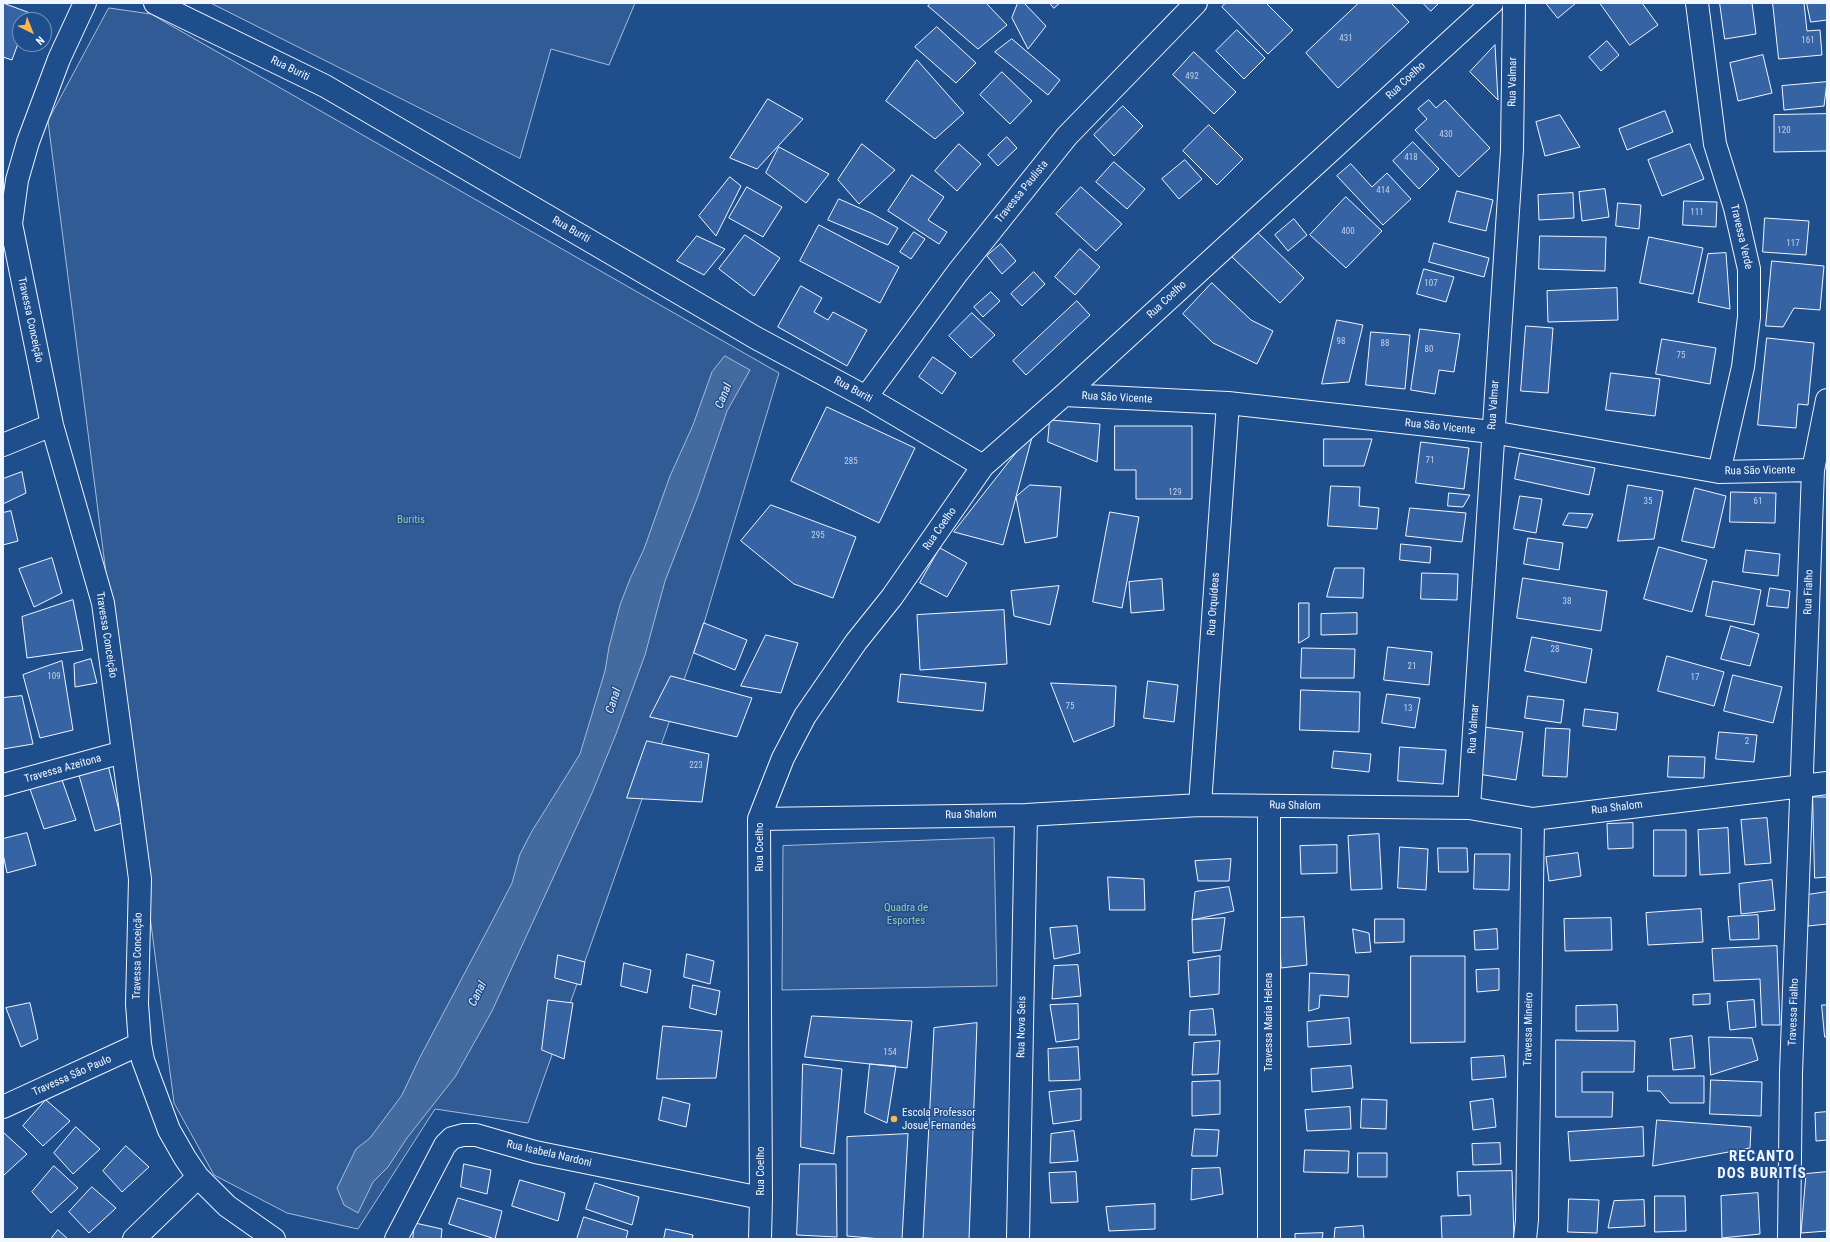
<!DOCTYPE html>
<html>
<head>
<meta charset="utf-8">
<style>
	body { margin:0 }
	#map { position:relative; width:1830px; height:1242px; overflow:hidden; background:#1f4e8c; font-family:"Roboto Condensed",sans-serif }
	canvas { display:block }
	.frame { position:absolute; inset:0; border:4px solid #f2f6ff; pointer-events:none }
	.north { position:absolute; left:12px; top:12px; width:40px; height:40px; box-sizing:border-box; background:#1f4e8c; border:1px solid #7391ba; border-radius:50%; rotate:137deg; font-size:11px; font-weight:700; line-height:16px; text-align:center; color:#f2f6ff }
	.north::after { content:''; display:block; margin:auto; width:14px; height:18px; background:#ffb74d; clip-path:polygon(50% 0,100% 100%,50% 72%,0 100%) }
</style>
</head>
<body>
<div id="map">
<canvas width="1830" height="1242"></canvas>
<div class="frame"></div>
<div class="north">N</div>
</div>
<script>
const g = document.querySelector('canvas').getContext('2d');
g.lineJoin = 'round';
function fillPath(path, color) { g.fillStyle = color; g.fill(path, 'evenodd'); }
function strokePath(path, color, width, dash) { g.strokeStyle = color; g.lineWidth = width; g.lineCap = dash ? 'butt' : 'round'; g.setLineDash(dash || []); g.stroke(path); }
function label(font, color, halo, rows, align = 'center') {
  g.font = font + ' "Roboto Condensed",sans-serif'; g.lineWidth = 3; g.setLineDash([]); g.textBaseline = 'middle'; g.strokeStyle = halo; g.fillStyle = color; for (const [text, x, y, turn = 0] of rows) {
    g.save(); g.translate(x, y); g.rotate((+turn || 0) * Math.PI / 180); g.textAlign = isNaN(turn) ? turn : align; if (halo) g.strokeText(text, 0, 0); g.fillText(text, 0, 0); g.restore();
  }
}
const built = new Path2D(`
	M211 3H635L609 65 551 49 520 158Z
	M109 8 151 14 779 373 704 623 528 1123 435 1109 358 1229 287 1213 214 1175 174 1103 48 121Z
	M994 838 997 986 782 990 783 846Z`);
const water = new Path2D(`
	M725 356 750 370 727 411 698 496 665 581 645 655 616 734 592 793 492 1011 455 1077 407 1138 388 1167 373 1182 358 1213 344 1205 337 1188 356 1149 370 1138 402 1095 419 1059 497 912 512 883 520 854 532 831 580 754 605 671 609 647 620 605 630 579 644 549 670 476 693 425 712 372Z`);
const building = new Path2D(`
	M3 3 30 13 27 20H20V38L12 60 3 57Z
	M931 3H986L1007 25 978 49 928 6Z
	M1018 3H1024L1046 26 1028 49 1012 18Z
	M1050 3H1060L1054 8Z
	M1226 3H1266L1293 30 1268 54 1222 7Z
	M1359 3H1391L1409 22 1338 88 1306 53Z
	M1423 3H1439L1431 11Z
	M1546 3H1576L1558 18Z
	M1600 3H1642L1658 25 1630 45Z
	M1720 3H1752L1756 34 1725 39Z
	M1773 3H1804L1807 31 1820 30 1822 55 1779 59Z
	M1807 3H1827V20L1811 22Z
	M937 27 976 63 956 83 915 47Z
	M1237 30 1265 58 1244 79 1216 51Z
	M1012 39 1060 80 1048 95 995 52Z
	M1607 41 1619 55 1601 71 1589 57Z
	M1495 45 1498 100 1470 72Z
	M1194 52 1236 92 1214 114 1173 75Z
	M1763 55 1772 93 1738 101 1730 63Z
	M917 60 964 113 935 139 886 101Z
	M1002 72 1032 101 1010 124 980 95Z
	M1827 82 1824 106 1784 110 1782 86Z
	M768 99 803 119 757 169 730 158Z
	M1429 100 1436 108 1445 100 1490 148 1459 177 1415 130 1427 119 1418 109Z
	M1123 106 1143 126 1114 156 1094 135Z
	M1665 111 1673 132 1627 150 1619 129Z
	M1827 114V151L1774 152V115Z
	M1560 115 1580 147 1545 156 1536 122Z
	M1209 125 1243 159 1217 185 1183 151Z
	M1007 137 1017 148 998 166 988 155Z
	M1413 142 1439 169 1419 189 1393 161Z
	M862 144 895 170 859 204 838 180Z
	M959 144 981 164 957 191 935 171Z
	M1690 144 1704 179 1662 196 1648 160Z
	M779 147 829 174 806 203 766 173Z
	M1185 160 1202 179 1179 199 1162 179Z
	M1114 162 1145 189 1127 209 1096 182Z
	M1351 164 1372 187 1387 173 1411 199 1383 225 1337 176Z
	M912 175 944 197 928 220 947 232 939 244 888 211Z
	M730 177 741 186 716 236 699 216Z
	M747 187 782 207 763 237 729 218Z
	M1081 187 1122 224 1096 251 1056 214Z
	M1605 189 1609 217 1582 221 1579 192Z
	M1457 191 1493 200 1486 231 1449 222Z
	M1573 193 1574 218 1539 220 1538 195Z
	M1346 197 1382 231 1346 268 1310 235Z
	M839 199 871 213 898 228 888 245 828 220Z
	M1684 201 1717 202 1716 227 1683 225Z
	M1618 203 1641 205 1639 229 1616 226Z
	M1765 218 1809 221 1806 255 1763 252Z
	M1294 219 1307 235 1288 251 1275 235Z
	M819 225 899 267 880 303 800 261Z
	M1255 230 1304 278 1280 303 1230 255Z
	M914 232 925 239 911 259 900 252Z
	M745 235 780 258 754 296 719 269Z
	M697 236 725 249 704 275 677 261Z
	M1540 236 1606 237 1605 271 1539 269Z
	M1649 237 1703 248 1693 294 1640 283Z
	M1434 243 1489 258 1484 277 1429 262Z
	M1001 244 1016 261 1002 274 987 256Z
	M1080 249 1100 267 1075 295 1055 277Z
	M1726 253 1730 309 1698 302 1708 254Z
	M1772 261 1824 266 1820 310 1794 308 1783 327 1766 326Z
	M1424 269 1454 277 1446 302 1417 294Z
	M1034 272 1045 284 1022 306 1011 294Z
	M1212 283 1251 320 1273 331 1257 364 1213 343 1183 314Z
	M801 286 822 298 814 312 828 320 833 312 867 330 847 366 778 327Z
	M1617 288 1618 320 1548 322 1547 291Z
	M991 292 1000 301 983 317 974 307Z
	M1077 301 1090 315 1026 375 1013 361Z
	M972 313 995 335 971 358 949 336Z
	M1337 320 1363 325 1349 382 1322 384Z
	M1526 326 1553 328 1548 393 1521 391Z
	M1420 329 1460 334 1454 372 1439 370 1435 394 1411 390Z
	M1371 332 1410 335 1405 389 1366 385Z
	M1767 338 1814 343 1808 405 1798 404 1796 428 1758 425Z
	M1662 339 1716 348 1710 384 1656 374Z
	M933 357 956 373 942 394 919 377Z
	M1611 373 1660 379 1655 416 1606 410Z
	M827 407 915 448 879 523 791 481Z
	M1050 420 1100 424 1097 462 1048 442Z
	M1115 426H1192V499H1136V470H1115Z
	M1034 430 1003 545 954 532Z
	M1324 439H1372L1364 466H1324Z
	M1421 442 1469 448 1464 489 1416 483Z
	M1520 453 1595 468 1589 495 1515 479Z
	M22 472 26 493 3 504V479Z
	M1030 485 1061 487 1057 537 1025 543 1016 497Z
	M1628 485 1663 491 1654 539 1618 541Z
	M1331 486 1360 487 1359 506 1379 508 1377 529 1328 526Z
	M1695 488 1726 496 1714 548 1682 541Z
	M1731 492 1776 493 1775 523 1730 522Z
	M1449 493 1470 495 1463 507 1448 506Z
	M1520 496 1542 499 1536 533 1514 529Z
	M771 505 856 537 833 598 794 584 741 541Z
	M1410 508 1466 513 1462 542 1406 536Z
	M11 511 18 541 3 545V513Z
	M1110 512 1139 517 1122 608 1093 602Z
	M1569 513 1593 514 1587 528 1563 525Z
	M1528 538 1563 543 1559 570 1524 564Z
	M1401 544 1431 547 1430 563 1400 560Z
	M1659 547 1707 560 1692 612 1644 599Z
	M940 548 967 563 947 597 920 583Z
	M1746 550 1780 554 1778 576 1743 572Z
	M52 558 62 593 34 607 19 569Z
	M1335 568H1364L1363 598 1327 597Z
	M1422 573 1458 574 1457 600 1421 599Z
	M1523 578 1607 591 1601 631 1517 618Z
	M1162 579 1164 610 1131 613 1129 582Z
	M1713 581 1761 590 1754 625 1706 616Z
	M1059 586 1050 625 1014 616 1011 591Z
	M1770 588 1790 591 1788 608 1767 606Z
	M73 600 83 650 27 658 22 617Z
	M1299 603H1309V637L1299 643Z
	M1004 610 1007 664 920 670 917 615Z
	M1357 613V634L1321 635V614Z
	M704 623 747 640 735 670 694 653Z
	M1731 626 1759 634 1750 666 1721 659Z
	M766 635 798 643 781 693 741 686Z
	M1532 637 1592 649 1586 683 1525 671Z
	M1388 647 1432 652 1429 685 1384 680Z
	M1302 648 1355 649 1354 678H1301Z
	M1667 656 1724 672 1714 706 1658 691Z
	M91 659 97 683 75 687 74 664Z
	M62 661 73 730 40 738 23 675Z
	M901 674 986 683 983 711 898 702Z
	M1733 675 1782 687 1773 723 1724 711Z
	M671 676 752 698 737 737 650 717Z
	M1148 681 1178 685 1174 722 1144 718Z
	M1051 683 1116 686 1114 726 1074 742Z
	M1301 690 1360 692 1359 732 1300 730Z
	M1387 694 1420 698 1415 728 1382 723Z
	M22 696 33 744 3 749V698Z
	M1528 696 1564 700 1561 723 1525 718Z
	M1585 709 1618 713 1616 730 1583 726Z
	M1484 727 1523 732 1516 780 1478 774Z
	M1546 728 1570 729 1567 777 1543 776Z
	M1719 732 1757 735 1754 762 1716 759Z
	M647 741 709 754 702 802 627 798Z
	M1400 747 1446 750 1443 784 1398 781Z
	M1334 751 1371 754 1369 772 1332 768Z
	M1669 756 1705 757 1704 778 1668 777Z
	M108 765 122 823 95 831 78 772Z
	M61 777 76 820 44 829 30 789Z
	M1813 797H1827V877L1815 878Z
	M1767 818 1771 863 1745 865 1741 820Z
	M1633 823V848L1608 849 1607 824Z
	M1728 828 1730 873 1700 875 1698 830Z
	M1654 830H1686V876H1654Z
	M27 833 36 865 7 873 3 854V839Z
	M1379 834 1382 889 1351 890 1348 836Z
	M1337 845V873L1301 874 1300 846Z
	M1400 847 1428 849 1426 890 1398 888Z
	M1438 848H1467L1468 872H1439Z
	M1578 853 1581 876 1549 881 1546 857Z
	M1475 854H1510L1509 890 1474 889Z
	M1231 859 1229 881H1198L1195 861Z
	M1108 877 1144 879 1145 910H1110Z
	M1772 880 1775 910 1741 914 1739 884Z
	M1229 887 1234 911 1192 920 1195 892Z
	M1827 892V924L1808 926 1807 895Z
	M1701 909 1703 942 1648 945 1646 913Z
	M1758 915 1759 939 1730 940 1728 917Z
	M1304 917 1307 965 1281 968 1279 918Z
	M1225 918 1221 950 1193 953 1192 920Z
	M1611 918 1612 950 1565 951 1564 919Z
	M1375 919H1404V942L1375 943Z
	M1077 926 1080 953 1054 959 1050 928Z
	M1353 929 1369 933 1371 952 1356 953Z
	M1497 929 1498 949 1475 950 1474 931Z
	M1777 946 1780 1025H1762L1760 979 1714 981 1712 949Z
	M687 954 714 961 710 984 684 977Z
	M558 955 585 962 581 985 555 978Z
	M1220 956 1219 994 1190 997 1188 961Z
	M1411 956H1465V1042L1411 1043Z
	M624 963 651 970 647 993 621 986Z
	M1078 965 1081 996 1052 999 1054 966Z
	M1499 969V990L1477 992 1476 970Z
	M1310 973 1349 975 1348 997 1320 995 1319 1008 1309 1011Z
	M693 985 720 991 716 1015 690 1008Z
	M1710 994V1004L1693 1005V995Z
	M548 1000 573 1003 564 1059 542 1050Z
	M1754 1000 1756 1027 1730 1030 1727 1002Z
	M30 1003 38 1039 21 1047 6 1008Z
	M1078 1004 1079 1039 1056 1042 1050 1005Z
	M1617 1005 1618 1031H1576V1006Z
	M1822 1005H1827V1037H1825Z
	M1213 1009 1216 1035H1189L1190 1011Z
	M812 1016 912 1021 907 1068 805 1057Z
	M1349 1018 1351 1044 1308 1047 1307 1022Z
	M977 1023 969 1239H923L934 1028Z
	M663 1026 722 1031 716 1078 657 1079Z
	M1692 1036 1695 1068 1673 1070 1670 1039Z
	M1709 1037 1752 1038 1758 1060 1711 1075Z
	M1556 1040 1635 1041 1634 1072H1582V1092H1613L1612 1117H1556Z
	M1220 1041 1218 1074 1192 1075 1194 1043Z
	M1078 1047 1080 1080 1049 1081 1048 1049Z
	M1504 1056 1506 1077 1472 1080 1471 1058Z
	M803 1064 842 1069 834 1154 801 1147Z
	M870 1064 896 1066 887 1123 865 1113Z
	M1351 1066 1353 1088 1312 1092 1311 1069Z
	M1648 1076H1704V1103H1670L1660 1091H1648Z
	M1711 1080 1762 1082 1761 1116 1710 1114Z
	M1220 1081V1114L1192 1116V1082Z
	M1081 1089V1120L1053 1124 1049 1092Z
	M663 1097 690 1104 686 1127 659 1120Z
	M1362 1099 1387 1100 1386 1129 1361 1128Z
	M1493 1099 1496 1127 1473 1130 1470 1102Z
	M46 1100 70 1121 43 1146 23 1126Z
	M1350 1107 1351 1129 1307 1131 1305 1110Z
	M1827 1112V1140L1816 1141 1815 1113Z
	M1657 1120 1751 1127 1750 1148 1653 1166Z
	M76 1127 100 1149 73 1174 54 1153Z
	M1643 1127 1644 1156 1570 1161 1568 1132Z
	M1195 1129 1219 1130 1217 1156H1192Z
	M1074 1131 1078 1161 1050 1163 1051 1134Z
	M3 1132 27 1154 3 1176Z
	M908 1134 902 1239H881L847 1236V1137Z
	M1500 1143 1501 1164 1473 1165 1472 1144Z
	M126 1146 149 1167 122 1192 103 1171Z
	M1305 1150 1349 1151 1348 1173 1304 1172Z
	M1358 1153H1387V1177H1358Z
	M464 1164 491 1170 487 1194 461 1187Z
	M800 1164H836L837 1237 797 1235Z
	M54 1166 78 1188 51 1213 32 1192Z
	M1220 1168 1223 1194 1191 1200 1192 1169Z
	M1512 1171 1514 1239H1442L1441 1216 1471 1215 1470 1195 1458 1196 1457 1172Z
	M1076 1172 1078 1202 1051 1203 1049 1173Z
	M1827 1172V1231L1801 1233 1806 1174Z
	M520 1180 565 1193 558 1221 512 1206Z
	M595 1183 639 1197 632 1225 586 1209Z
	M92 1187 116 1208 89 1233 69 1212Z
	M1758 1193 1760 1234 1722 1238 1721 1196Z
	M1655 1196H1685L1686 1231 1655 1232Z
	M458 1198 502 1211 495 1239 449 1224Z
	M1569 1199 1599 1200 1597 1233 1568 1232Z
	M1644 1200 1645 1226 1608 1228 1614 1201Z
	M1155 1204V1229L1109 1231 1106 1207Z
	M584 1217 628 1231 626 1239H577Z
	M415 1223 442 1229 441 1239H413Z
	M1363 1226 1364 1239H1334L1335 1228Z
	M666 1229 693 1235 692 1239H664Z
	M58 1230 68 1239H51Z
	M1323 1233 1322 1239H1295V1234Z`);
const minor = new Path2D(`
	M85 3 59 59 28 142 17 180 11 224 52 425 103 603 140 879 137 1004 140 1044 143 1060 169 1130 185 1158 198 1177 227 1206 274 1239
	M155 3 325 86 756 338 866 397 983 466
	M1697 3 1715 144 1735 208 1749 269V317L1743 367 1719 472
	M1064 395 1228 403 1492 432 1719 472 1813 470
	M866 397 958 272 1067 136 1196 3
	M3 445 52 425
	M3 785 123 752
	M1200 805 1228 403
	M1269 806V1239
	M1469 808 1512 150 1514 3
	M759 819 1026 815 1200 805 1469 808 1533 819 1827 783
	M3 1107 140 1044
	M134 1239 198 1177
	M396 1239 445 1145 452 1138 463 1135H476L535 1152 761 1198
	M760 1239 761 1198 759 819 783 758 805 716 856 642 892 597 983 466 1064 395 1492 3
	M1018 1239 1026 815
	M1525 1239 1527 1220 1533 819
	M1789 1239 1791 1073 1813 470 1827 400`);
const markers = [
	[894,1119,4,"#ffb74d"]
];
const numberNames = [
	["431",1346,39],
	["161",1808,41],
	["492",1192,77],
	["120",1784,131],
	["430",1446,135],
	["418",1411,158],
	["414",1383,191],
	["111",1697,213],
	["400",1348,232],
	["117",1793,244],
	["107",1431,284],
	["98",1341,342],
	["88",1385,344],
	["80",1429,350],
	["75",1681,356],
	["71",1430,461],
	["285",851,462],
	["129",1175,493],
	["35",1648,502],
	["61",1758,502],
	["295",818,536],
	["38",1567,602],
	["28",1555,650],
	["21",1412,667],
	["109",54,677],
	["17",1695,678],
	["75",1070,707],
	["13",1408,709],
	["2",1747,742],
	["223",696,766],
	["154",890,1053]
];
const streetNames = [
	["Rua Buriti",290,69,26],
	["Rua Coelho",1406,81,-43],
	["Rua Valmar",1513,82,-89],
	["Travessa Paulista",1022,192,-51],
	["Rua Buriti",571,230,30],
	["Travessa Verde",1741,237,77],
	["Rua Coelho",1167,300,-43],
	["Travessa Conceição",30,320,78],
	["Rua Buriti",853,390,29],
	["Rua São Vicente",1117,398,3],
	["Rua Valmar",1494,405,-86],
	["Rua São Vicente",1440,427,6],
	["Rua São Vicente",1760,471,-1],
	["Rua Coelho",940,529,-55],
	["Rua Fialho",1809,592,-88],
	["Rua Orquídeas",1214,604,-86],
	["Travessa Conceição",106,635,81],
	["Rua Valmar",1474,729,-86],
	["Travessa Azeitona",63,769,-16],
	["Rua Shalom",1295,806,1],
	["Rua Shalom",1617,808,-7],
	["Rua Shalom",971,815,-1],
	["Rua Coelho",760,847,-90],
	["Travessa Conceição",138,956,-89],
	["Travessa Fialho",1794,1012,-88],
	["Travessa Maria Helena",1269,1022,-90],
	["Rua Nova Seis",1022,1027,-89],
	["Travessa Mineiro",1529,1029,-89],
	["Travessa São Paulo",72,1076,-24],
	["Rua Isabela Nardoni",549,1154,13],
	["Rua Coelho",761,1171,-90]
];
const parkNames = [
	["Buritis",411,520],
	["Quadra de",906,908],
	["Esportes",906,921]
];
const poiNames = [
	["Escola Professor",902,1113],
	["Josué Fernandes",902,1126]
];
const waterNames = [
	["Canal",724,396,-68],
	["Canal",614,701,-72],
	["Canal",478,994,-64]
];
const districtNames = [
	["RECANTO",1762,1157],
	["DOS BURITÍS",1762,1174]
];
fillPath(built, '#305b95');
strokePath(built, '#a8bbd7', 1);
fillPath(water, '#446ba0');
strokePath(water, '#a8bbd7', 1);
fillPath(building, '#3563a3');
strokePath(building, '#f2f6ff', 1);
strokePath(minor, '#f2f6ff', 24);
strokePath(minor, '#1f4e8c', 22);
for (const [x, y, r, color] of markers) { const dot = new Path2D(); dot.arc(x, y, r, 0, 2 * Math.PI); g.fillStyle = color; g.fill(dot); strokePath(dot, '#1f4e8c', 1.5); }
label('9px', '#c3d1e8', null, numberNames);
label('11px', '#f2f6ff', '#1f4e8c', streetNames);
label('11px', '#97c8a6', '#1f4e8c', parkNames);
label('11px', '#f2f6ff', '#1f4e8c', poiNames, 'left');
label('italic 12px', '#f2f6ff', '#1f4e8c', waterNames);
g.letterSpacing = '1px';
label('bold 15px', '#f2f6ff', '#1f4e8c', districtNames);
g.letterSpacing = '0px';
</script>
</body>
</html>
